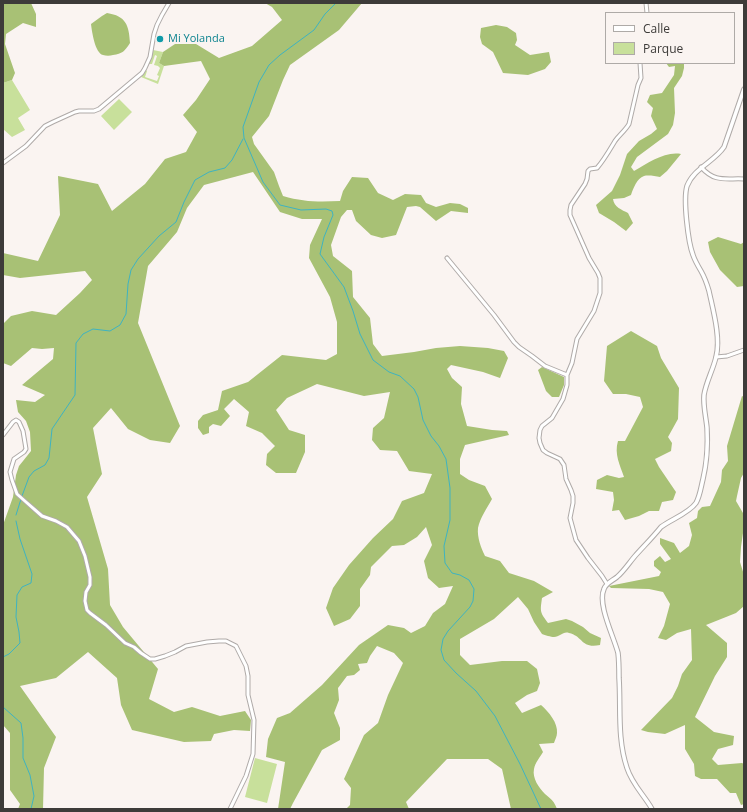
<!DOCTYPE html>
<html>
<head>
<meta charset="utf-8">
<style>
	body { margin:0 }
	#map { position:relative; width:747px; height:812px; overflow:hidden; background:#faf4f1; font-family:"Open Sans",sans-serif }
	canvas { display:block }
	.frame { position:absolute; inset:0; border:4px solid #3d3b39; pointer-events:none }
	.legend { position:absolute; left:605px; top:12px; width:130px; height:52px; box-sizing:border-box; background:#faf4f1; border:1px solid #aeaaa7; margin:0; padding:5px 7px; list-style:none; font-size:12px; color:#3d3b39 }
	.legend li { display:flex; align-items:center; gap:8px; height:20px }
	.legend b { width:20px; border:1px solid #aeaaa7 }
</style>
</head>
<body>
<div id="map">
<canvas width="747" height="812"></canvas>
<div class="frame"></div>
<ul class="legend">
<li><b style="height:5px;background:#fff"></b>Calle</li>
<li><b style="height:11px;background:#c8e09b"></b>Parque</li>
</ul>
</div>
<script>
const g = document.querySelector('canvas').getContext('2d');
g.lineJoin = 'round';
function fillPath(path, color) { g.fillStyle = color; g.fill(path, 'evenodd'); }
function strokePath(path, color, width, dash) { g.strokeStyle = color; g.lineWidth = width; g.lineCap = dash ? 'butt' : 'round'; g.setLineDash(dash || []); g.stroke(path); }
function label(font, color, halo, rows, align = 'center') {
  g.font = font + ' "Open Sans",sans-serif'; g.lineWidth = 4; g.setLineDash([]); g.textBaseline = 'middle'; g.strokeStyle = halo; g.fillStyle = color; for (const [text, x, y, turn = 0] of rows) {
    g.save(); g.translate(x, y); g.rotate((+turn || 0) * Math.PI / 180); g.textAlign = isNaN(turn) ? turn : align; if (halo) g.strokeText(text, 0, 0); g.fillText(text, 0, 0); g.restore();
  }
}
const green = new Path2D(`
	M153 50 163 52 159 63 164 66 158 84 141 77 146 70 147 71 145 77 157 81 159 76 157 75 160 68 158 66 154 65 157 56 155 55 152 64H149Z
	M12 80 30 110 18 118 25 130 12 137 3 129V83Z
	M119 99 132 112 114 130 101 116Z
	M255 758 277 764 267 803 245 797Z`);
const forest = new Path2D(`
	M3 3H31L36 14V27L23 23 6 34 5 44 15 73 12 80 3 83Z
	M265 3H362L339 30 290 65 283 80 269 116 252 137 254 144 274 172 279 186 283 196C303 202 319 202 340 201L343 191 352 177 368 178 378 193 393 200 405 194 421 195 426 203 436 207 450 203 460 204 468 208V213L451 211 436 221 420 207 416 206 407 207 396 235 382 238 371 235 356 221 352 210H347L341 217 331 245 333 256 352 271 353 297 370 318 373 344 382 356 414 352 436 348 460 346 488 348 504 351 508 358 500 378 483 372 451 365 447 369 452 378 462 387 461 404 467 426 492 430 507 431 509 435 465 445 460 459V474L469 480 485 486 492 499C487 508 480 518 478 528 477 537 481 548 485 556L500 561 509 573 534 581 553 592 542 598C540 612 540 612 548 623L566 619 572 621 583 627 590 633 601 638 600 645C581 649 583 636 569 633 563 631 560 637 554 637 551 637 545 635 542 634L534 622 528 609 518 597 494 619 460 639V655L470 665 502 661H527L537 669 540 683 537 691 527 695 515 703 522 713 541 705C549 712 558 723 557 733 557 736 555 740 554 743L539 744 543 752C540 757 535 763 534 769 532 778 539 788 545 794 552 800 554 801 557 809H511L502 769 488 759H447L406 802 409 809H346L350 805 351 788 344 779 364 735 378 723 388 695 403 663 394 653 377 646 370 656 367 663 358 664 360 670 354 675 347 676 338 688 339 700 334 713 340 728V740L322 750 293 803 290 809H278L285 762 266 757 268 739 277 718 290 713 322 685 359 645 388 625 404 628 411 633 425 626 433 613 445 604 453 586 439 588 428 578 424 561 432 545 426 527 417 537 404 545 392 546 371 567 370 575 360 589V606L350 619 334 626 326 608 333 588 349 565 373 538 393 519 402 501 424 493 432 474 409 471 397 451 380 450 372 440 373 428 384 418 390 392 364 396 317 384 287 398 276 410 289 430 305 435V452L296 473H276L266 465 267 454 275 446 262 433 246 426 249 412 234 399 224 409 230 416 221 426 213 424 209 427V433L203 435 198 428V421L203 415 218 410 222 391 248 382 282 355 326 360 337 354V322L330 297 309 258 310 245 322 219H302L280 212 253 172 204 185 187 208 177 232 148 266 138 323 180 426 170 443 150 440 128 429 111 408 93 428 102 474 87 497 108 569 110 605 123 627 158 669 149 699 174 712 192 707 220 716 245 711 251 720 250 731 234 730 214 734 211 741 184 742 132 730 121 705 117 678 88 652 56 678 20 686 56 737 44 768 43 809H18L20 804 10 790V733L3 725V525L13 497 16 475 19 466 31 451 30 432 26 421 18 412 16 400 35 402 45 395 22 385 53 359 54 348 42 349 32 348 11 366 3 363V324L11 316 32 311 56 315 80 293 92 280 85 271 20 278 3 275V253L38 261 60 215 58 176 98 184 112 211 145 184 165 159 186 152 197 132 183 115 196 100 210 79 201 61 164 66 159 63 163 52 175 44H196L219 58 252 46 282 20 272 7Z
	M107 13C126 16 129 25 130 43 125 51 122 54 113 55 110 56 106 56 103 55 95 53 92 32 91 24L102 16Z
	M496 25 507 27 516 33 517 40 515 45 530 55 549 52 551 62 545 69 528 75 503 73 493 52 482 44 480 37 481 28Z
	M666 63H684V68L682 76 674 88 675 113 673 125 668 134 637 157 631 167 634 171C648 163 665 151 681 154L667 171 660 177C655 176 648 175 644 176 637 178 633 189 631 195L624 198 613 199C614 207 622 210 628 213L633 223 626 231 614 222 599 213 596 205 612 191 620 175 627 154 639 141 651 134 657 129 651 116 653 108 647 102 650 95 662 93 674 75 675 66 669 67Z
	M718 237 741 244 744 242V286L737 287 720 270 710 252 708 242Z
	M631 331 657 346 661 358 679 388 678 419 668 437 672 443 671 451 655 459 659 467 676 492 673 500 662 502 659 511H649L639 516 625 520 619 510 612 511 614 500 613 492 596 489 597 480 607 475 619 478 624 477C620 465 614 454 618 441H625L643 407 640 397 626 394H613L604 381 607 346Z
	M542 367 564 377V385L559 397H552L546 391 538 370Z
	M742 396 744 397V473L741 478 737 496 736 501 743 513 744 526 741 547 740 562 744 575V606L736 613 706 625 727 643V657L715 676 695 717 714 732 734 736 733 745 718 749 712 759 718 765 742 763 744 764V804L741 805 736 793H730L717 779H701L695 776 694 764 685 749V725L665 734 648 732 641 730 672 698 678 686 682 674 692 660 691 629 677 633 666 640 658 638 664 626 670 604 663 592 649 589 611 588 609 586 659 576 661 572 654 566V561L660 556 665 562 671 559 660 544V538L674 543 680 553 689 546 692 535 689 523 697 518 698 511 702 507 710 506 721 482 722 470 728 461 727 446Z`);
const stream = new Path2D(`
	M336 3 325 14 314 30 280 55 269 65 259 82 243 127 244 138 263 182 280 205 301 210 326 209 332 211 333 215 324 237 320 254 344 287 353 311 360 334 373 360 389 372 400 376 414 389 418 397 423 420 431 436 439 446 446 459 450 488V520L444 546 445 563 452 573 460 575 469 580 474 589 473 601 470 607 448 631 443 639 441 650 444 660 456 673 476 691 495 716 520 764 541 809
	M22 496 29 477 34 471 45 465 49 458 52 429 75 395 76 343 83 334 93 329 110 331 120 325 126 314 128 284 131 270 138 259 159 236 176 222 184 202 195 180 209 172 225 168 232 160 243 139
	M16 515 21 499
	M3 657 9 654 20 643 19 632 16 617 17 595 22 587 31 583 32 574 20 539 16 521
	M3 707 21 723 23 738V758L30 775 34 796 31 809`);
const minor = new Path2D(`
	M646 3 647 13
	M3 163 26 146 45 126 53 122 75 112 79 111H94L99 109 142 73 145 68 150 57 154 34 157 25 162 15 169 3
	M701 167C715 183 726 178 744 179
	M447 258 494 315 514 342 519 347 532 356 545 366 567 375
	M716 357 727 356 744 350
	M3 435 13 422 16 420 19 422 23 431 26 449 24 452 14 459 10 472 12 480 17 494 26 502 42 516 56 521 67 527 79 541 85 556 90 577V585L86 592 85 601 87 610 90 613 106 625 125 643 134 647 141 653 150 659H155L165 656 175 652 186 646 207 642 219 641H226L236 646 246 666 248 676V695L254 720 253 754 246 776 230 809
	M607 584 602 576 588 558 576 540 570 518 573 503V496L571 490 566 479 564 465 560 459 547 453 543 450 540 443 539 438 540 430 542 426 552 418 563 399 567 385V375L572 363 577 339 594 311 600 293V278L598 273 589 258 570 215V210L571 205 585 184 587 179 588 171 590 169 597 168C604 160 609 151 615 141 619 135 625 131 629 124L638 85 641 78 640 63`);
const tertiary = new Path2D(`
	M652 809C644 795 632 784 627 768 617 738 621 708 619 678 619 670 619 661 618 653 614 637 597 604 604 589 606 583 612 581 617 577 624 571 629 563 635 556 644 546 653 537 661 527 672 519 689 513 696 503 700 496 701 487 703 479 707 462 708 446 707 428 706 417 703 406 704 395 706 382 713 370 716 357 721 338 713 310 709 291 707 284 705 278 701 271 698 266 695 261 693 255 688 242 683 199 687 186 694 168 714 162 724 147L744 89`);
const markers = [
	[160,39,4,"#0f9aa8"]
];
const cultureNames = [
	["Mi Yolanda",168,39]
];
fillPath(green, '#c8e09b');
fillPath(forest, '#a8c175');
strokePath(stream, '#3eb3c1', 1);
strokePath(minor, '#afaaa8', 5);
strokePath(tertiary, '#afaaa8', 5.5);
strokePath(minor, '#fff', 3);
strokePath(tertiary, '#fff', 3.5);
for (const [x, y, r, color] of markers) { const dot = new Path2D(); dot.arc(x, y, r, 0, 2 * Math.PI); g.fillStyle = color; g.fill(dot); strokePath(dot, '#faf4f1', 1.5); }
label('11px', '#0d838f', '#faf4f1', cultureNames, 'left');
</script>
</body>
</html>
